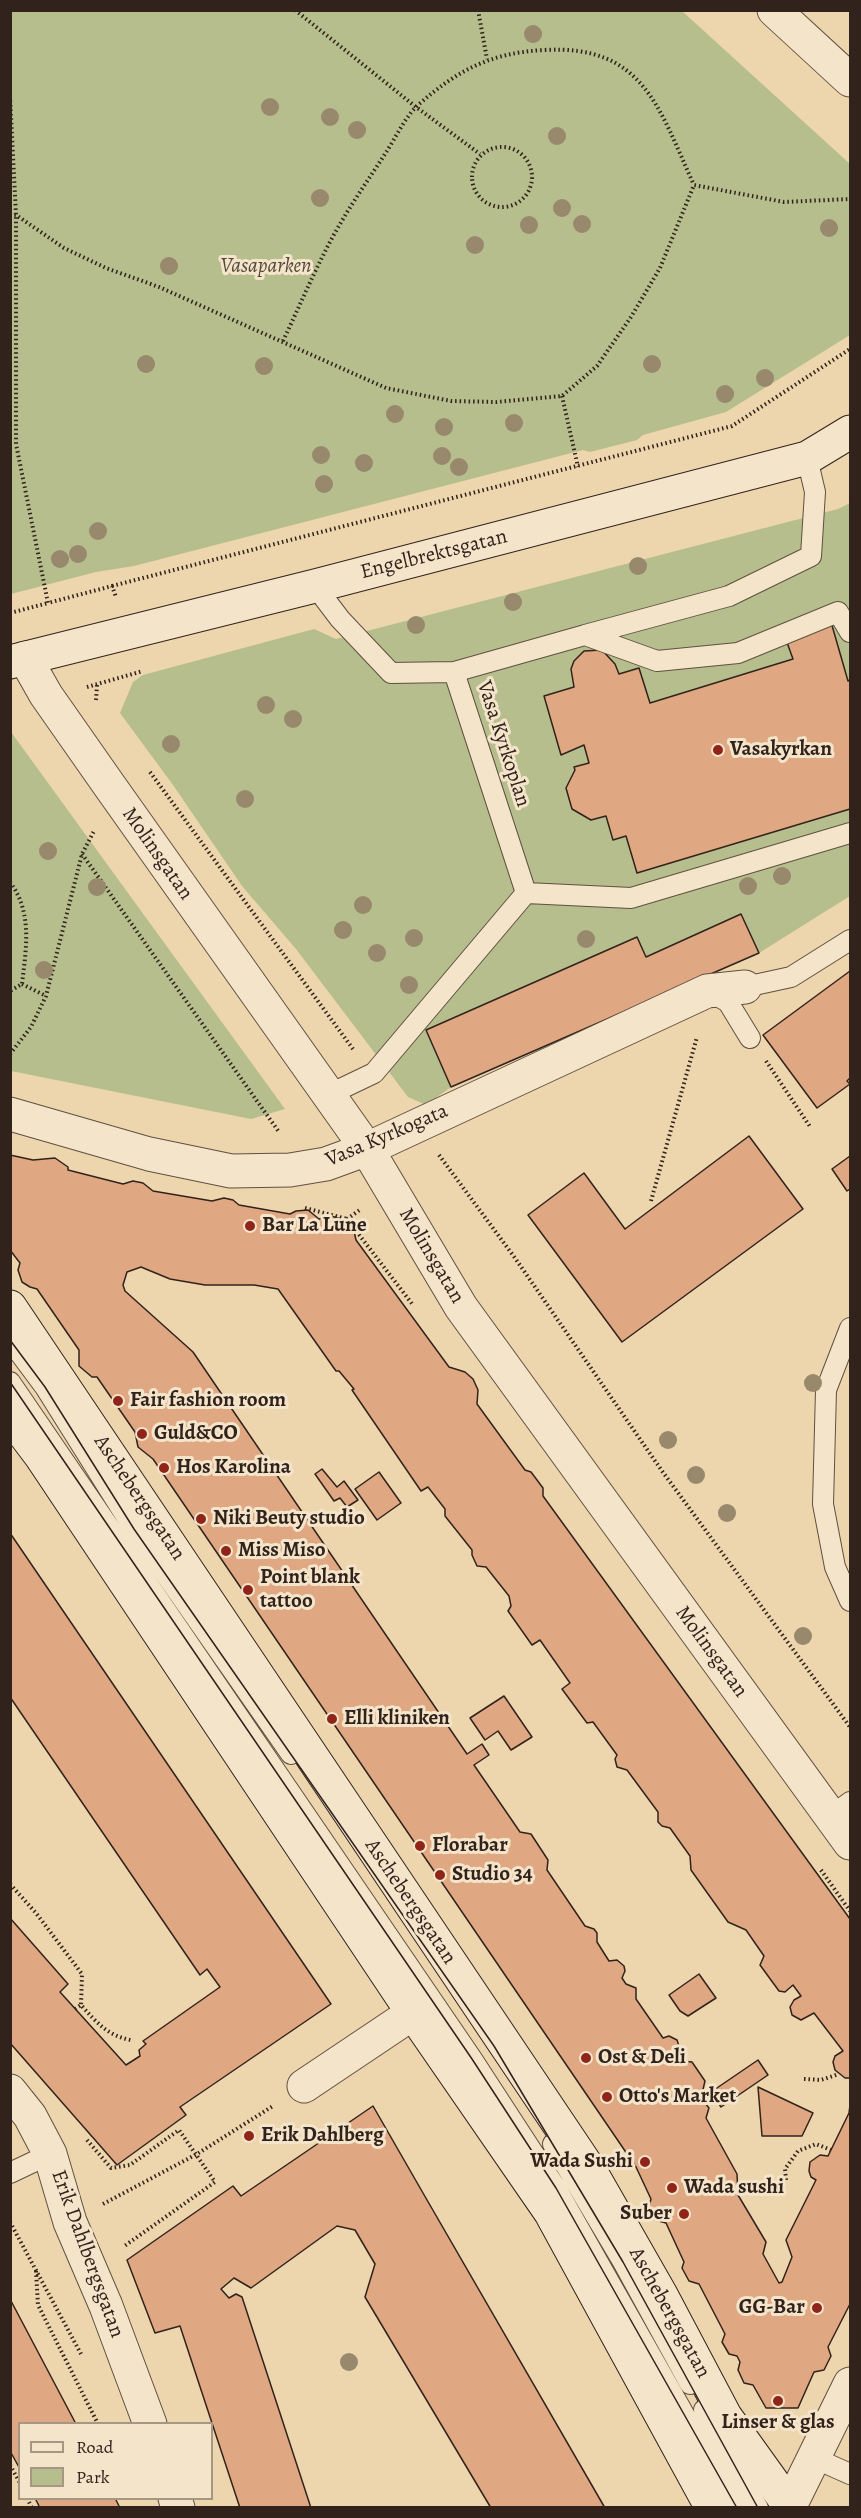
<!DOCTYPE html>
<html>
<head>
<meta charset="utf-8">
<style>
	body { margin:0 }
	#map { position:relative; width:861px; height:2518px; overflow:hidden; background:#edd6ad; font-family:Alegreya,serif }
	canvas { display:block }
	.frame { position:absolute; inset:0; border:12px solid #31231c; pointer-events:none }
	.legend { position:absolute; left:18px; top:2422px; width:195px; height:78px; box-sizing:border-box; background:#f3e4ca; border:2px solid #a59784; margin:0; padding:8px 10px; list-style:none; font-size:18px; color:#31231c }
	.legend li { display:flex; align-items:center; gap:12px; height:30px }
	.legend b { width:30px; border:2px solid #a59784 }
</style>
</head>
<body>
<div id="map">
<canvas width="861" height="2518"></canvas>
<div class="frame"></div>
<ul class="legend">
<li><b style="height:8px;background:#f3e4ca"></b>Road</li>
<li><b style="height:16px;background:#b5be8c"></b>Park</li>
</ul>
</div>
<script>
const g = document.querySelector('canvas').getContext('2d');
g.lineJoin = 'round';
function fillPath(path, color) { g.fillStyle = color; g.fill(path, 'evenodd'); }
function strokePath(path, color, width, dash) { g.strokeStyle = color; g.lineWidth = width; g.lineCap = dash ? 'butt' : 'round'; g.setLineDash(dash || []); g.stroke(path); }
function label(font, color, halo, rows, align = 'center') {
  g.font = font + ' Alegreya,serif'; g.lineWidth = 6; g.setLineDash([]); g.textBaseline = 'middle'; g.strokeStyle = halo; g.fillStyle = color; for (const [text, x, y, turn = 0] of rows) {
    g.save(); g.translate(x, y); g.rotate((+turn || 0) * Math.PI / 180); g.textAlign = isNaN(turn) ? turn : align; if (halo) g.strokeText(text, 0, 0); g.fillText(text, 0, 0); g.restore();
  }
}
const green = new Path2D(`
	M10 11H682L850 164V335L726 412 643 435 637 440 590 452 583 450 134 566 96 572 11 594Z
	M850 503V896L759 953 451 1087 426 1105 408 1097 296 949 242 886 173 785 120 713 133 682 143 675 314 629 336 639 838 509Z
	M10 732H11L285 1109 251 1119 11 1071Z`);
const building = new Path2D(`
	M831 622 848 681 850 680V809L637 873 626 836 613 840 606 816 591 820 572 809 566 788 575 770 574 767 589 763 584 745 561 755 544 696 574 687 571 669 574 661 584 651 602 650 615 664 619 674 639 668 650 703 793 659 785 637Z
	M741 914 759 953 451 1087 426 1030 637 937 646 957Z
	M850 971V1078L847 1081 850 1084 817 1108 763 1035Z
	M749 1136 803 1209 622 1342 528 1215 584 1173 625 1229Z
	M10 1155 33 1160 55 1158 68 1167V1170L123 1184 133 1181 143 1183 153 1191 212 1201 224 1198 233 1200 239 1205 290 1214 296 1211 308 1210 319 1219 331 1216 345 1220 354 1231 356 1240 449 1367 465 1372 473 1379 478 1390 477 1404 525 1470 531 1472 543 1488V1496L850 1919V2078H845L835 2070 833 2062 835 2056 843 2051 814 2013 801 2020 792 2015 790 2007 794 2000 801 1996 793 1985 785 1992 779 1991 760 1965 764 1956 746 1930 728 1922 691 1870 690 1856 670 1828 662 1826 658 1822V1812L627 1770 617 1767 615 1759 617 1755 593 1722 587 1723 562 1689 570 1683 540 1640 532 1645 508 1611 511 1606 509 1596 486 1567 477 1566 472 1555V1550L445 1516V1509L428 1487 421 1491 352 1390 354 1389 339 1371H336L278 1289 254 1285H205L170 1279 141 1267 127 1272 123 1285 125 1291 193 1352 467 1754 482 1744 489 1755 474 1765 520 1832 531 1834 548 1860 547 1870 585 1926 594 1929 597 1933V1942L609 1961 617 1960 624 1966 625 1971 622 1978 626 1984 636 1988V1999L663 2038 669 2036 677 2040 680 2049 673 2058 677 2064 683 2061 692 2062 705 2081 701 2098 709 2108 706 2118 737 2174 738 2195 766 2242 763 2254 779 2283 782 2282 792 2257 786 2240 816 2180 811 2177 809 2171 810 2162 820 2155 828 2156 849 2113 850 2105V2304L828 2347 831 2356 824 2370 814 2372 798 2408H766L753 2385 744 2383 738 2370 740 2362 737 2356 729 2354 722 2342 725 2334 699 2284 689 2281 682 2268 684 2262 666 2223 655 2220 649 2206 651 2199 636 2167 153 1459 138 1447 135 1432 97 1377H92L79 1366V1350L37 1289 30 1287 22 1282 18 1270 20 1263 10 1250Z
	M850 1156V1189L847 1191 832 1169Z
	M322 1469 337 1487 344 1481 358 1500 347 1507 340 1498 334 1501 315 1474Z
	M379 1472 401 1503 377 1520 355 1489Z
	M10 1533 331 2004 180 2107 186 2115 117 2165 10 2043V1918L68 1984 60 1992 126 2065 140 2056 139 2050 146 2044 143 2041 220 1987 207 1969 200 1975 10 1697Z
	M504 1696 532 1737 511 1750 498 1731 485 1740 470 1718Z
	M699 1974 716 1998 688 2016 680 2011 669 1995Z
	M758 2060 768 2075 721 2107 711 2092Z
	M758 2087 813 2113 802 2136H762Z
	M373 2106 423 2193 605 2508H491L365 2297 375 2264 355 2230 337 2226 251 2288 234 2278 221 2289 229 2298 236 2294 242 2297 311 2508H240L180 2326 155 2333 127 2260 233 2186 241 2196Z
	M10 2299 76 2424H20V2469L10 2451Z
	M35 2498H115L120 2508H40Z`);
const path = new Path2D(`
	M295 10 416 107 480 154
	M478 10 487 59
	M10 96 16 215V444L48 603 112 586 116 597
	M472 177a30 30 0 1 1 60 0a30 30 0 1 1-60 0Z
	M10 214 16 215 64 248 106 268 159 287 386 388 451 401 496 402 562 396 597 366 631 317 660 268 694 185 784 202 850 199
	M283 341C302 301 320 257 343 219 356 197 371 176 385 154 395 139 405 117 418 105 458 70 490 53 544 50 644 44 659 109 694 185
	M562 396 578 467
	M112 586 732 426 850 349
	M10 613 48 603
	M87 687 143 671
	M96 700 97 685
	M150 772 353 1049
	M82 854 279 1132
	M10 882C33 913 26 949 22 984L10 991
	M22 984 46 996
	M10 1054 31 1027 46 996 82 854 94 831
	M766 1061 811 1128
	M439 1155 515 1258 662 1471 850 1727
	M651 1201 697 1037
	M305 1208 347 1219 413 1305
	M347 1219 361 1209
	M821 1870 850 1911
	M10 1884 36 1913 82 1974 81 2005
	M75 2009 81 2005C96 2022 108 2036 131 2040
	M804 2079 821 2080 839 2074
	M87 2140 111 2168 130 2165 179 2130 215 2182 123 2247
	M786 2180 785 2169 798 2151 816 2144 831 2150
	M103 2204 197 2154 273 2106
	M10 2222 81 2354
	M36 2271 38 2305 98 2424
	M10 2465 20 2483
	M27 2498 32 2508`);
const lane = new Path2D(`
	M315 586 340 619 391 673 454 672 585 635 657 661 738 653 838 612 850 632
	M585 635 729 596 811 556 815 492 807 458
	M454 672 526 893 631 898 850 833
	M745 987 791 977 850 940
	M710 992 728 1002 750 1038
	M328 1095 374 1073 526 893
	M850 1328 826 1390 823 1504 835 1567 850 1601
	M10 1340 45 1387 134 1529 291 1754
	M10 1382 472 2059 556 2188 737 2508
	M831 1816 850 1802
	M553 2144 623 2262 690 2384
	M10 2173 50 2154
	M704 2410 758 2508
	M814 2458 850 2474`);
const street = new Path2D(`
	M774 10 850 80
	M25 658 46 695 109 785 367 1149 461 1307 850 1843
	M10 1114 149 1154 231 1171 290 1170 326 1164 367 1149 707 991 745 987
	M304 2086 413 2013
	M10 2091 30 2116 50 2154 70 2222 106 2306 150 2424
	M175 2498 178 2508
	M790 2506 850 2384`);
const secondary = new Path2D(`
	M10 662 315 586 807 458 850 432
	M10 1307 589 2169 661 2295 725 2416 791 2508
	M10 1415 41 1456 413 2013 551 2213 712 2508`);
const tram = new Path2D(`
	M10 1340 45 1387 134 1529 494 2046 623 2262 758 2508
	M10 1382 472 2059 556 2188 737 2508`);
const trees = [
	[533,34],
	[270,107],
	[330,117],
	[357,130],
	[557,136],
	[320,198],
	[562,208],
	[582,224],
	[529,225],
	[829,228],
	[475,245],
	[169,266],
	[146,364],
	[652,364],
	[264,366],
	[765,378],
	[725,394],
	[395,414],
	[514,423],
	[444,427],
	[321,455],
	[442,456],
	[364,463],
	[459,467],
	[324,484],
	[98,531],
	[78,554],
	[60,559],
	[638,566],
	[513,602],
	[416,625],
	[266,705],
	[293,719],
	[171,744],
	[245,799],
	[48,851],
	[782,876],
	[748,886],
	[97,887],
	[363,905],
	[343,930],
	[414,938],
	[586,939],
	[377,953],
	[44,970],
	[409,985],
	[813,1383],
	[668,1440],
	[696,1475],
	[727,1513],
	[803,1636],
	[349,2362]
];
const markers = [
	[718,750,6,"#8f2418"],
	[250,1226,6,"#8f2418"],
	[118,1401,6,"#8f2418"],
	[142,1434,6,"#8f2418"],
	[164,1468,6,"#8f2418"],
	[201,1519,6,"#8f2418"],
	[226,1551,6,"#8f2418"],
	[248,1590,6,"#8f2418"],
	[332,1719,6,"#8f2418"],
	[420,1846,6,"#8f2418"],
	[440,1875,6,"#8f2418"],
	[586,2058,6,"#8f2418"],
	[607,2097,6,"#8f2418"],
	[249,2136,6,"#8f2418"],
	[645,2162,6,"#8f2418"],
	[672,2188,6,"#8f2418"],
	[684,2214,6,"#8f2418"],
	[817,2308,6,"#8f2418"],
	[778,2401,6,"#8f2418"]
];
const parkNames = [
	["Vasaparken",266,267]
];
const streetNames = [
	["Engelbrektsgatan",434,555,-14],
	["Vasa Kyrkoplan",503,744,72],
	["Molinsgatan",157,854,55],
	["Vasa Kyrkogata",387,1136,-23],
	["Molinsgatan",431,1256,59],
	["Aschebergsgatan",139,1498,56],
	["Molinsgatan",711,1652,54],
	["Aschebergsgatan",410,1902,56],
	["Erik Dahlbergsgatan",87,2254,70],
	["Aschebergsgatan",669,2313,61]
];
const poiNames = [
	["Vasakyrkan",730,750],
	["Bar La Lune",262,1226],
	["Fair fashion room",130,1401],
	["Guld&CO",154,1434],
	["Hos Karolina",176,1468],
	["Niki Beuty studio",213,1519],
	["Miss Miso",238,1551],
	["Point blank",260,1578],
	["tattoo",260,1602],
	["Elli kliniken",344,1719],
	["Florabar",432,1846],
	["Studio 34",452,1875],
	["Ost & Deli",598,2058],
	["Otto's Market",619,2097],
	["Erik Dahlberg",261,2136],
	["Wada Sushi",633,2162,"right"],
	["Wada sushi",684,2188],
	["Suber",672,2214,"right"],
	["GG-Bar",805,2308,"right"],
	["Linser & glas",778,2423,"center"]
];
fillPath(green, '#b5be8c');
fillPath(building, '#dfa782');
strokePath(building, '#31231c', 1.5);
strokePath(lane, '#605040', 22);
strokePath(street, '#605040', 35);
strokePath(secondary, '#31231c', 35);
strokePath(path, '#31231c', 4, [1.5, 3]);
strokePath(lane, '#f3e4ca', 20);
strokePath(street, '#f3e4ca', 33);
strokePath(secondary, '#f3e4ca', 33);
strokePath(tram, '#31231c', 1.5);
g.fillStyle = '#98896d';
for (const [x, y] of trees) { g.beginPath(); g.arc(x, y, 9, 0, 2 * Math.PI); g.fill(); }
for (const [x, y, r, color] of markers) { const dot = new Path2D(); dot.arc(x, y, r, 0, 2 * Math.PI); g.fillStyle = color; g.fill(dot); strokePath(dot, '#f3e4ca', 2); }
label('italic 21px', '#524a38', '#f3e4ca', parkNames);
label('21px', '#31231c', '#f3e4ca', streetNames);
label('bold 21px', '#31231c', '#f3e4ca', poiNames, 'left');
</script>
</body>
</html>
